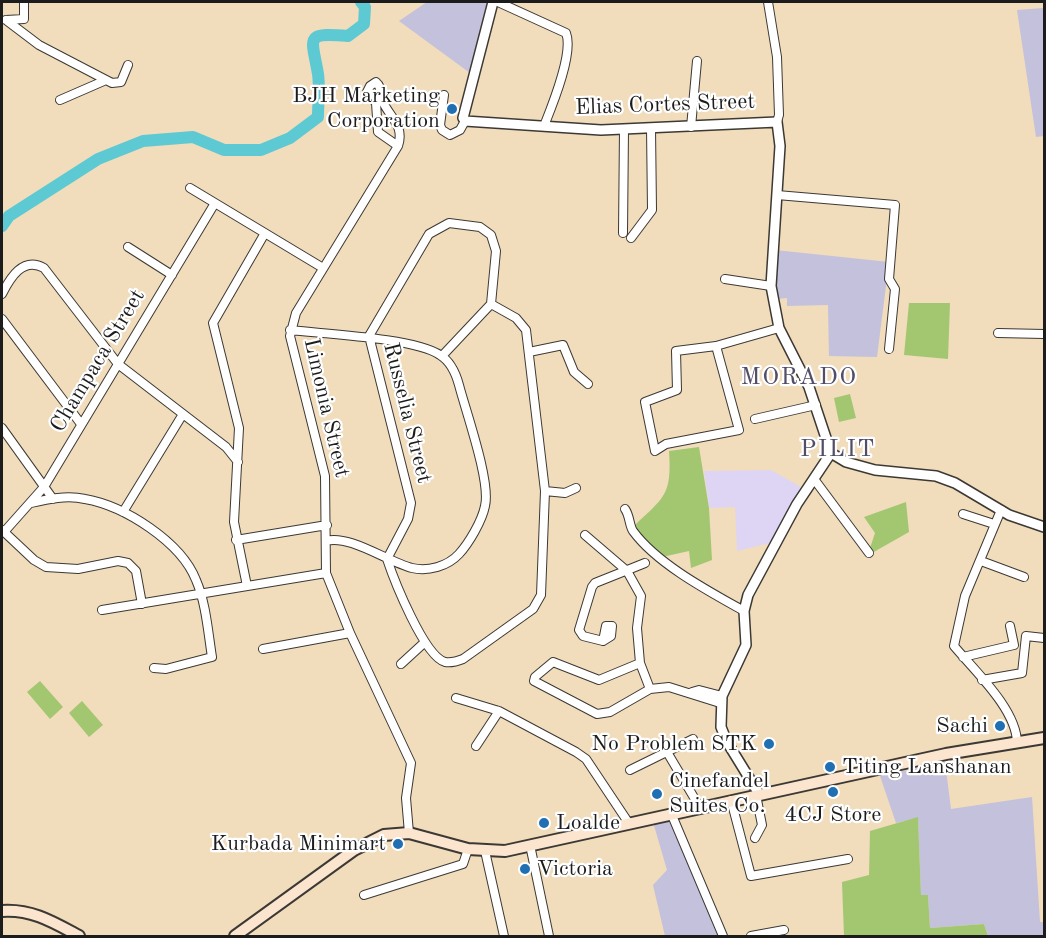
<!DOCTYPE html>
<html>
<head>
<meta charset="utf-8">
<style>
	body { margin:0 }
	#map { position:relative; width:1046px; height:938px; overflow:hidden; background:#f1dcbc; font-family:"Old Standard TT",serif }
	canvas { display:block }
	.frame { position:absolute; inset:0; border:3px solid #1c1c1c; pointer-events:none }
</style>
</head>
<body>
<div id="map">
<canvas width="1046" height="938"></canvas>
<div class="frame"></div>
</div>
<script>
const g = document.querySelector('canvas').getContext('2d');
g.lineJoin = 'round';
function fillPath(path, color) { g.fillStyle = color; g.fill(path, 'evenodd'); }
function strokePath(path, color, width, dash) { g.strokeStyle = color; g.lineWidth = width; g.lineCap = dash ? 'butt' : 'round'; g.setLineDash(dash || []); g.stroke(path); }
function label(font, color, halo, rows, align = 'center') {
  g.font = font + ' "Old Standard TT",serif'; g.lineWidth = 4.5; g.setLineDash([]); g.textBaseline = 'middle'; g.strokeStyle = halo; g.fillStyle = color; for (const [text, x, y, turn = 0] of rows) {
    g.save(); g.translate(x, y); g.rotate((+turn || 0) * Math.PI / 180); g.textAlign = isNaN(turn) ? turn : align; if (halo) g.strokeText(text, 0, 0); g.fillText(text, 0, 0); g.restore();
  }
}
const built = new Path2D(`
	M771 470 801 487 770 543 737 551 735 507 709 508 704 471Z`);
const industrial = new Path2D(`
	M427 2H490L470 73 399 21Z
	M1043 8 1044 136 1036 137 1017 10Z
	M775 250 889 262 877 357 829 356 828 305 787 306V298L776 299Z
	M945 762 951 809 1032 797 1040 922H1044V936H988L984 924 930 928 928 895H921L918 818 896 823 880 776Z
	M671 820 718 936H665L653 885 667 870 653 822Z`);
const green = new Path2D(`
	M909 303H950L948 359 904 355Z
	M850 394 856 418 839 422 834 398Z
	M699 447 709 508 712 560 691 568 689 551 662 557 634 526C664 497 672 496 669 451Z
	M906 502 909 532 872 553 870 548 875 533 864 517Z
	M40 681 63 707 50 719 27 692Z
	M82 701 103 725 89 737 69 713Z
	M918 817 921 895H928L930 928 984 924 988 936H844L842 882 869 875 870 831Z`);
const river = new Path2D(`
	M2 226 9 216 98 159 143 141 193 137 224 150H261L290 138 318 117C318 103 320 88 318 74 312 38 303 32 348 36L364 24 365 7 361 2`);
const minor = new Path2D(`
	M498 2 566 33C574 53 552 106 544 126
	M768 2 777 57 779 115 777 122
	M6 20 39 45 112 83 121 82 128 65
	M6 20 24 19V2
	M444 95 440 125 442 130 450 135 460 130 465 121
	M60 100 106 80
	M376 103 367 92 370 86 376 82C382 87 380 93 382 100 389 117 405 125 398 146L296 313 290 336 325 476 326 573 350 633 411 763 406 798 409 833
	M376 103 378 132 398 146
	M691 127 697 61
	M190 188 323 268
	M777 195 895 205 889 279 895 289 889 349
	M623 233 624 129
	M631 238 652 210 651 128
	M128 247 172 275
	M725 279 771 286
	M2 294C10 278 23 256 44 268L118 364 226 447 238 462
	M2 319 81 424
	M290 330C324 334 415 338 440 355 450 361 456 374 459 385 466 412 491 482 485 506 482 521 469 543 459 554 448 566 428 572 412 568 388 562 349 534 326 541
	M998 333 1044 334
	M716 346 739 430 666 444 655 451 645 402 677 390 676 351 716 346 779 328
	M529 352 563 345 574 372 588 384
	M442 356 491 304 496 251 491 235 480 227 449 223 429 234 369 336 411 503 408 519 387 559C394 580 424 656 445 662 451 663 458 661 463 659L533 609 541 595 545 491 526 330 516 318 491 304
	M755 419 816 405
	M2 428 53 499
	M814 479 869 553
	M545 491 565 493 576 488
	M31 503C48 499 67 495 85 499 125 506 181 542 196 580 206 603 208 632 212 657L166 669 154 668
	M625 509C630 516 629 525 633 531 657 564 710 592 744 611
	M1001 510 965 596 954 646C975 671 1017 710 1017 743
	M123 512 183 414
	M963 514 994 524
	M2 530 34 560 46 567 78 569 118 561 128 563 136 571 142 604
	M4 532 44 487 215 203
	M585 535 627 571 641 596 637 628 640 663 650 689 669 687 720 703
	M236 540 327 525
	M981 561 1024 577
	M247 586 234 522 239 428 213 323 265 233
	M102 610 326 573
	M603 641 606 626H612L611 636 603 641 583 636 579 630 592 587 595 583 645 563
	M263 649 350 633
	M963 657 1014 645 1010 626
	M640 663 599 680 553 662 535 677 534 681 597 714 610 712 650 689
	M401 664 425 642
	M982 680 1022 673 1026 636 1044 638
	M692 692 699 690 722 696
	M456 698 499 711 576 752 586 759 628 822
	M476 746 499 711
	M667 752 699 806
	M630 770 693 739
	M731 800 751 876 848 859
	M671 813 723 936
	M755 838 762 825 756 795
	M530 845 549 936
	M485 851 504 936
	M364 895 463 864 468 849
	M751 936 784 930`);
const tertiary = new Path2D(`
	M493 2 463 118 465 121 601 130 777 122 780 146 771 286 779 328 809 387 831 453 846 462 875 470 936 476 955 483 1009 515 1044 527
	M759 794 727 742 721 727 722 696 746 645 744 611 748 595 797 504 831 453`);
const secondary = new Path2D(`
	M2 911C32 909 53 922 79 936
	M235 936 354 850 384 835 409 833 468 849 505 851 946 754 1044 738`);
const markers = [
	[452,109,6,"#1f6fb2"],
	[1000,726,6,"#1f6fb2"],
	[769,744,6,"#1f6fb2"],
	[830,767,6,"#1f6fb2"],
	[833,792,6,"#1f6fb2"],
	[657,794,6,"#1f6fb2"],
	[544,823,6,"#1f6fb2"],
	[398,844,6,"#1f6fb2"],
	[525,869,6,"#1f6fb2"]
];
const poiNames = [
	["BJH Marketing",440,96],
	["Corporation",440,121],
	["Sachi",988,726],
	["No Problem STK",757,744],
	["Titing Lanshanan",842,767,"left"],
	["Cinefandel",669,781,"left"],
	["Suites Co.",669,806,"left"],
	["4CJ Store",833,815,"center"],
	["Loalde",556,823,"left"],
	["Kurbada Minimart",386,844],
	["Victoria",537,869,"left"]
];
const streetNames = [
	["Elias Cortes Street",665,105,-2],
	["Champaca Street",98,361,-59],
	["Limonia Street",326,408,77],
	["Russelia Street",407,413,76]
];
const neighbourhoodNames = [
	["MORADO",799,378],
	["PILIT",838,450]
];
fillPath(built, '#ded5f5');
fillPath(industrial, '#c3c1db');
fillPath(green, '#a3c770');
strokePath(river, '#5dc9d3', 12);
strokePath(minor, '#3c3934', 10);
strokePath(tertiary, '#3c3934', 12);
strokePath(secondary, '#3c3934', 14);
strokePath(minor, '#fff', 8);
strokePath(tertiary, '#fff', 9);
strokePath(secondary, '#fbe5cf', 10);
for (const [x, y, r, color] of markers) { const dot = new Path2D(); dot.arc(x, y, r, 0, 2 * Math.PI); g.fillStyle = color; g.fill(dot); strokePath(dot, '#fff', 2); }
label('22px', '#1c1c1c', '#fff', poiNames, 'right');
label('22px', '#1c1c1c', '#fff', streetNames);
g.letterSpacing = '1.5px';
label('24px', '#524e68', '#fff', neighbourhoodNames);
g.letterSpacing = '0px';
</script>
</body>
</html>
